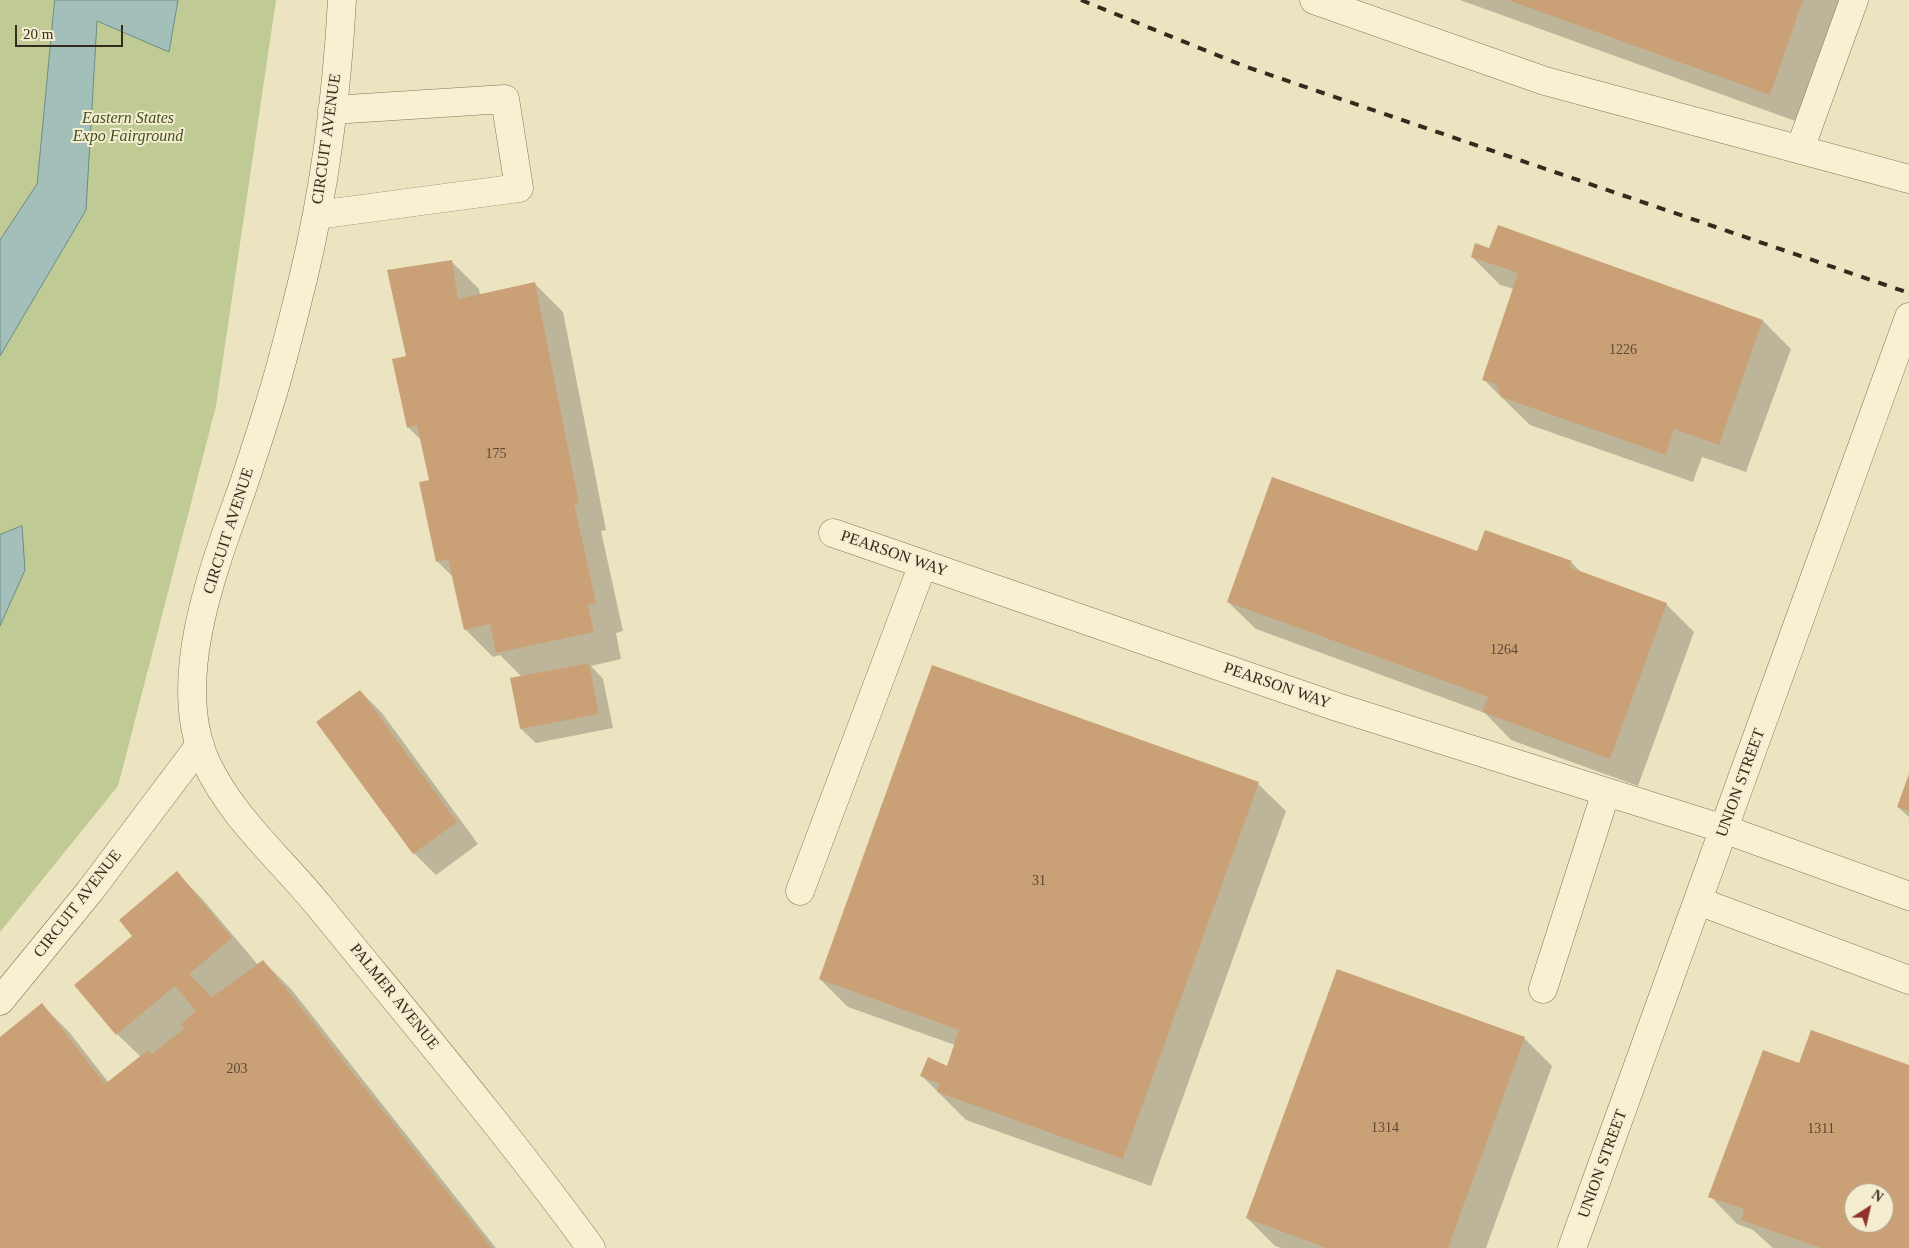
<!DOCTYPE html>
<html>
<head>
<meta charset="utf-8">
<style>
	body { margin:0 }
	#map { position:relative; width:1909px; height:1248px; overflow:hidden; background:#ece3c1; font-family:"Times New Roman",serif }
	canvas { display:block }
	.north { position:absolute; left:1844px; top:1183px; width:50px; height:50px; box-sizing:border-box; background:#f4edd0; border:1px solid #a89f88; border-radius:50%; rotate:35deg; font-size:14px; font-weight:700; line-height:20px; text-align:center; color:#352b1d }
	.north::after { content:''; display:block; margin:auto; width:18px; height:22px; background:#92332b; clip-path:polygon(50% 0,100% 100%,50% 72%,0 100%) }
	.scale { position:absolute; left:15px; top:25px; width:108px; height:22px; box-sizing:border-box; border:2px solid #352b1d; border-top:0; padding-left:6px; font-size:15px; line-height:18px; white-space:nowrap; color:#352b1d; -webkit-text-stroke:4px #f4edd0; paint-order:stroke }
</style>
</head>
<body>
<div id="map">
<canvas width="1909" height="1248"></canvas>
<div class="north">N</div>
<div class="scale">20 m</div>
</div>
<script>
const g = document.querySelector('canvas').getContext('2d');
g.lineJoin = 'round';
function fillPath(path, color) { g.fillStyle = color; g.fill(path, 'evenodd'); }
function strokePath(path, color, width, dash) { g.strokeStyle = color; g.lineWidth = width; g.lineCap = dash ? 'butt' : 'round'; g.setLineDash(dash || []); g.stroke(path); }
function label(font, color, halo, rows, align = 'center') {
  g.font = font + ' "Times New Roman",serif'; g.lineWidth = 4; g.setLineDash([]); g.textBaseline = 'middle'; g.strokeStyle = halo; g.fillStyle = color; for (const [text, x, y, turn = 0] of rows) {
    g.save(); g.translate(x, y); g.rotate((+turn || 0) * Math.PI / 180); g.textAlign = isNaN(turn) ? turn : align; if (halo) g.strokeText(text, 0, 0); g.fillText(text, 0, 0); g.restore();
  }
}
const green = new Path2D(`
	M0 0H276L216 406 118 786 0 932Z`);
const water = new Path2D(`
	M55 0H178L169 52 97 21 86 210 0 356V240L37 184Z
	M22 526 25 570 0 626V535Z`);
const shadow = new Path2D(`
	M1460 0H1840L1798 122Z
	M1472 257 1763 321 1791 349 1746 472 1702 457 1693 482 1530 425 1484 380 1514 289 1500 285Z
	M451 261 479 289 480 295 535 284 563 312 606 530 601 531 623 631 616 633 621 659 591 666 603 679 613 728 536 743 521 729 522 677 500 655 493 657 465 629 454 578 437 561 430 481 421 440 408 427 407 357Z
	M1478 553 1571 562 1582 573 1666 604 1694 632 1638 786 1511 740 1485 713 1256 629 1228 602Z
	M360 691 382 713 478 844 436 875 414 853Z
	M1909 777V817L1898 807Z
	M1258 784 1286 811 1151 1186 966 1120 921 1075 947 1068 955 1045 848 1007 820 979Z
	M177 873 204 901 258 965 263 961 291 989 496 1248H0V1038L42 1005 70 1033 109 1083 141 1057 117 1034 76 985 134 936Z
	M1524 1038 1552 1066 1486 1248H1281L1275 1246 1247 1218Z
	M1909 1066V1248H1773L1753 1230 1737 1224 1710 1196ZM1854 1193H1884V1223H1854Z`);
const building = new Path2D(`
	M1508 0H1803L1770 95Z
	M1498 225 1763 320 1719 445 1674 429 1666 455 1501 397 1496 384 1482 380 1518 273 1471 257 1475 243 1489 248Z
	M452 260 458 299 535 282 579 503H574L596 603 588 605 594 632 496 653 490 624 464 630 448 559 436 562 419 482 429 480 417 425 407 428 392 359 406 356 387 270Z
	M1272 477 1477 551 1485 530 1572 561 1569 567 1667 603 1610 759 1482 712 1488 697 1227 602Z
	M589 663 599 714 520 729 510 678Z
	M932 665 1259 782 1123 1159 937 1092 940 1084 920 1076 928 1057 947 1066 959 1030 819 979Z
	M360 690 457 822 413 854 316 722Z
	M1909 774V811L1897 807Z
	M177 871 232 938 189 974 212 997 263 960 492 1248H0V1037L42 1003 105 1084 148 1050 152 1054 184 1029 180 1025 196 1011 175 986 116 1035 74 985 132 936 119 920Z
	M1337 969 1525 1037 1448 1248H1326L1246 1218Z
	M1811 1030 1909 1065V1248H1821L1741 1220 1744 1209 1708 1197 1763 1050 1799 1063ZM1854 1193H1884V1223H1854Z`);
const minor = new Path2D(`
	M342 0C337 93 325 188 303 279 292 322 282 366 268 409 260 435 251 462 242 489 214 567 169 681 206 762 232 818 281 859 319 906 411 1019 505 1130 591 1248
	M1314 0 1545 81 1909 179
	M1800 149 1854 0
	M317 215 519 188 505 99 332 110
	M833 533 1337 707 1724 829 1909 896
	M800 891 923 564
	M1698 901 1909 980
	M1543 989 1606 792
	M0 1001 90 891 200 745
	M1572 1248 1909 317`);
const rail = new Path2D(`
	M1081 0 1244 66 1909 293`);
const numberNames = [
	["1226",1623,350],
	["175",496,454],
	["1264",1504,650],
	["31",1039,881],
	["203",237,1069],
	["1314",1385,1128],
	["1311",1821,1129]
];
const parkNames = [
	["Eastern States",128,119],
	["Expo Fairground",128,137]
];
const streetNames = [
	["CIRCUIT AVENUE",327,139,-82],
	["CIRCUIT AVENUE",229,531,-72],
	["PEARSON WAY",894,554,19],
	["PEARSON WAY",1277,686,19],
	["UNION STREET",1741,783,-70],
	["CIRCUIT AVENUE",78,904,-52],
	["PALMER AVENUE",394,997,51],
	["UNION STREET",1603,1164,-70]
];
fillPath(green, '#bfca95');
fillPath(water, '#a3bfb9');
strokePath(water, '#6b8c87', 1);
fillPath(shadow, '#0003');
fillPath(building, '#caa177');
strokePath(minor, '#857459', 29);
strokePath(minor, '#f8f0d3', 28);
strokePath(rail, '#352b1d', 4, [9, 9]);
label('14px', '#5a4834', null, numberNames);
label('italic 16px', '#425124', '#f4edd0', parkNames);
label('16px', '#352b1d', '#f4edd0', streetNames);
</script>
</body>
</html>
